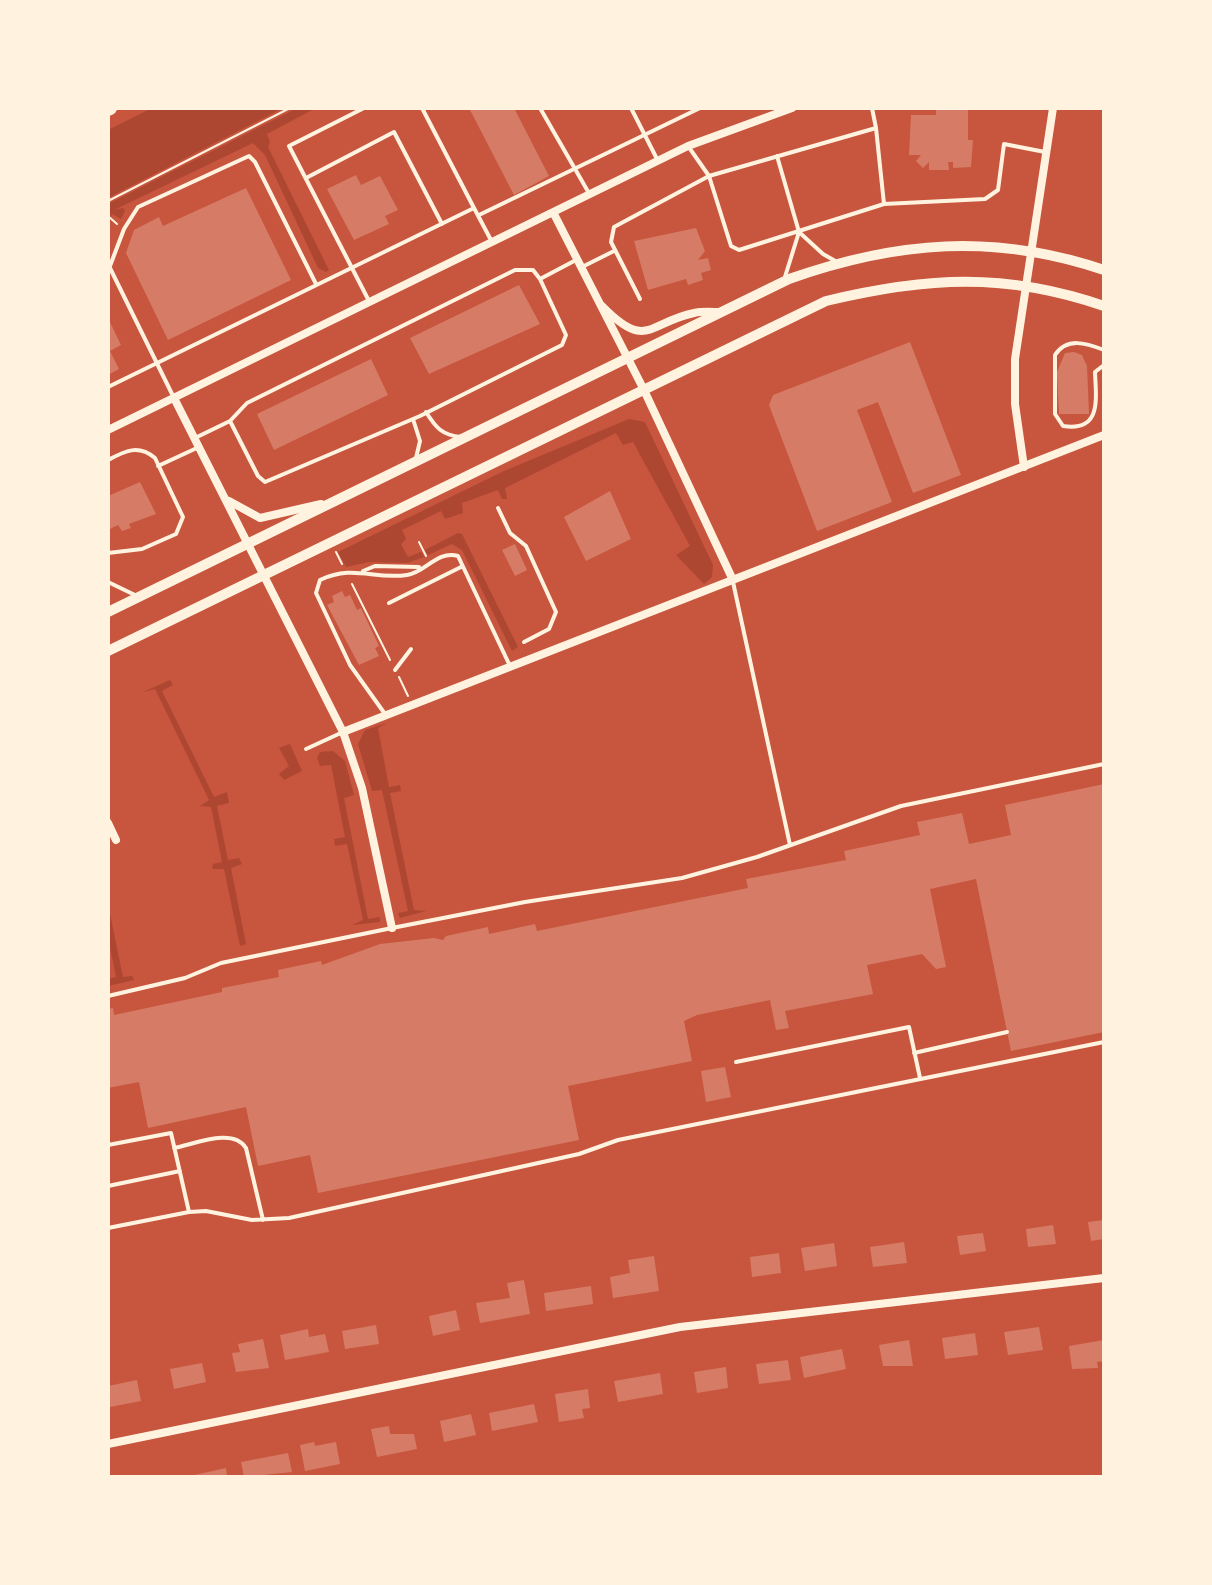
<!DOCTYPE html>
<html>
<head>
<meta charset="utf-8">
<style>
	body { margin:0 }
	#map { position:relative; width:1212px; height:1585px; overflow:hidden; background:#c8553d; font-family:"Noto Sans",sans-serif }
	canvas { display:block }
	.frame { position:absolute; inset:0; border:110px solid #fff3e0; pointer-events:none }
</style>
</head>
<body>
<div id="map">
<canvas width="1212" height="1585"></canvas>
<div class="frame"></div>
</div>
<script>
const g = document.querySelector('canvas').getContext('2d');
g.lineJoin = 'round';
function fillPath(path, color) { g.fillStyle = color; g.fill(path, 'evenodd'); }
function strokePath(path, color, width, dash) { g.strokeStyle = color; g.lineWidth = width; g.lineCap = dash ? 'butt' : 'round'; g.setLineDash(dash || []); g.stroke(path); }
const green = new Path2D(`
	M152 108H283L108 198V130Z
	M297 108H316L267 134 270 142 268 147 329 270 326 272 318 268 265 155 253 143 114 210 123 208 125 211 121 219 112 214 108 223V204Z
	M629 419 645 422 713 565 712 577 704 584 676 555 690 546 633 442 623 445 616 433 505 488 507 499H502L498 490 462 503 463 513 445 519 441 511 402 530 406 539 401 544 408 557 421 552 424 557 407 563 369 562 346 567 338 552 504 471Z
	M458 533 462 534 518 647 512 651 462 550 452 544 428 555 425 550Z
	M170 680 173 685 162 691 214 797 227 792 229 803 217 806 228 860 239 858 242 864 231 868 246 944 240 946 224 869H212L213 864 222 862 211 807 200 806 209 800 155 689 143 692Z
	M387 723 378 728 389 787 400 785 401 791 390 793 414 910 426 911 400 918 398 913 408 911 382 790 372 791 358 744 365 730Z
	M290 744 302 771 284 780 279 774 289 766 279 748Z
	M333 751 345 761 354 795 344 798 368 919 380 917V922L352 925 363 920 347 844 335 846 334 839 345 837 331 765 320 766 317 758 320 752Z
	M108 904 123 977 132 976 134 980 108 986V979L116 977 108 937Z`);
const building = new Path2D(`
	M469 108H514L549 176 514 195Z
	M968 108V140H973L971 167 953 168V162H948L949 170H929V162L923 168 916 161 921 155H909L911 115H936V109Z
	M356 175 361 185 380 176 398 210 385 216 389 224 354 240 327 189Z
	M246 188 291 280 168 340 126 253 134 230 159 217 163 226Z
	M696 228 705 251 698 260 708 258 711 270 701 273 703 280 688 285 686 279 648 290 634 241Z
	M519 285 540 324 429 374 410 338Z
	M108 318 121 345 110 351 119 369 108 375Z
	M910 342 961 475 913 493 878 402 857 410 892 502 817 531 769 405 773 395Z
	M1074 352 1082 355 1087 366 1089 414H1059L1057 372 1065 353Z
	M371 359 388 395 274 450 257 414Z
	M140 482 156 514 129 524 131 528 122 531 118 525 108 530V496Z
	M610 491 631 539 586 561 564 517Z
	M515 544 527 570 515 576 502 550Z
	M342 591 345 597 350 595 357 610 361 608 379 646 375 648 379 656 359 665 327 605 334 602 332 596Z
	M1104 784V1032L1011 1051 976 879 930 889 946 967 936 969 922 954 867 965 873 994 785 1011 789 1028 776 1030 770 1000 697 1015 684 1021 692 1061 568 1086 579 1140 318 1193 310 1155 258 1166 246 1107 148 1128 139 1082 108 1088V1009L113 1008 114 1015 222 992V988L279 977 278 970 321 961 322 965 380 944 434 938 443 940 446 936 488 927 489 934 535 924 537 931 748 888 746 879 846 860 844 851 920 835 917 822 962 813 969 844 1011 835 1005 805Z
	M725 1067 731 1097 706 1102 701 1071Z
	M1104 1220V1239L1091 1241 1088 1222Z
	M1053 1225 1056 1244 1028 1247 1026 1229Z
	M983 1233 986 1251 960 1255 957 1236Z
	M904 1242 907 1263 873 1267 870 1247Z
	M834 1243 837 1266 805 1271 801 1248Z
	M779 1253 781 1273 752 1277 750 1257Z
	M654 1256 659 1291 613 1298 610 1277 630 1273 628 1260Z
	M524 1280 530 1314 480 1323 476 1303 510 1298 507 1283Z
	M591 1286 593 1304 546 1311 544 1293Z
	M456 1310 460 1330 433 1336 429 1316Z
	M376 1325 379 1344 345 1349 342 1331Z
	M1039 1327 1043 1350 1008 1355 1004 1332Z
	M308 1329 309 1337 325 1334 329 1352 285 1360 280 1335Z
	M975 1333 978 1355 945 1359 942 1338Z
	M263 1339 269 1368 236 1372 232 1353 240 1352 238 1344Z
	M909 1340 913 1366H883L879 1345Z
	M1104 1340V1361L1097 1362 1098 1368 1072 1369 1069 1346Z
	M842 1349 846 1369 804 1378 800 1357Z
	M788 1360 791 1380 759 1384 756 1364Z
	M202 1363 206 1382 174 1389 170 1369Z
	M726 1367 728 1388 697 1393 694 1372Z
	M660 1373 663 1394 618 1402 614 1381Z
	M137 1380 141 1401 110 1407 108 1386Z
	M588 1389 590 1408 582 1409 584 1418 559 1422 555 1394Z
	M534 1404 538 1422 492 1431 489 1413Z
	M471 1414 476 1435 444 1442 440 1421Z
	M389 1426 390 1434H414L417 1449 377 1457 371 1429Z
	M314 1442 315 1446 336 1442 340 1464 305 1471 300 1445Z
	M288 1453 292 1472 244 1477 241 1462Z
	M226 1468 227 1477H190V1476Z`);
const path = new Path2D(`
	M108 201 290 108
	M108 216 117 224
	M419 542 426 556
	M336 552 342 564
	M352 584 390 660
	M399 677 408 696`);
const service = new Path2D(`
	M364 108 289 146 369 301
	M540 108 590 195
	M631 108 657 159
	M876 128 884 204
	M688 146 709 176 731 246 739 250 884 204 985 199 998 190 1004 144 1045 152
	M777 156 799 232 784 280
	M306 178 394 132 442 224
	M474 208 492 242
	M479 215 700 108
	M799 232 823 254 837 262
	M108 264 174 398
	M110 266 124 229 138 207 249 156 255 162 316 284
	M582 267 614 251
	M640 299 611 242 614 227 709 176 876 128 872 108
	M1104 350C1086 343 1067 337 1055 355V414L1063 426C1102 432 1096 399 1095 372L1104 365
	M108 387 474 208 422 108
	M426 412C436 428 442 435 461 437
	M413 419 420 441 416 458
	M230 421 247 403 515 270H533L540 279
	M195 438 230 421 258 476 265 482 420 416 562 345 566 335 540 279 576 260
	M108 460C125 451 138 444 155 458L183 517 176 534 142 549 108 553
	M158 466 199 447
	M498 508 510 533 526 546 556 612 549 629 524 642
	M363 571 375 566 419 567
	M108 582 137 596
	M733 582 790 845
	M389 603 461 567
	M395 670 411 649
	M385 714 350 665 316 593 320 580C354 564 373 580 407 575 425 573 437 550 458 556L510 666
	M306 749 343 732
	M108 996 185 978 221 963 392 928 525 902 682 878 757 857 901 806 1104 764
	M914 1053 1007 1032
	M736 1062 909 1027 920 1078
	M108 1145 171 1133 189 1212
	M174 1148C195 1144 233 1127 246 1148L263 1220
	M108 1186 180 1171
	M108 1228 189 1212 206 1211 252 1220 289 1218 579 1154 618 1140 1104 1042`);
const minor = new Path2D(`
	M554 214 643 388 732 578
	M602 306C647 352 649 322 694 313 702 311 712 312 720 312
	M174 398 343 732 362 788 392 928
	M108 430 688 146 792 108
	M1024 467 1015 404V359L1053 108
	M229 501 260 518 321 504
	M343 732 1104 435
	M108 823 116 840
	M108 1444 680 1327 1104 1278`);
const tertiary = new Path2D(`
	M108 612 789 279C897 241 994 233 1104 270
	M108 651 826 301C926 277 1005 272 1104 306`);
const motorway = new Path2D(`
	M108 109 110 108`);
fillPath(green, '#ae4732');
fillPath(building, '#d67c66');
strokePath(path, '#fff3e0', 2);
strokePath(service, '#fff3e0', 4);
strokePath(minor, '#fff3e0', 8);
strokePath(tertiary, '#fff3e0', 10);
strokePath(motorway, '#fff3e0', 14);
</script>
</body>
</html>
